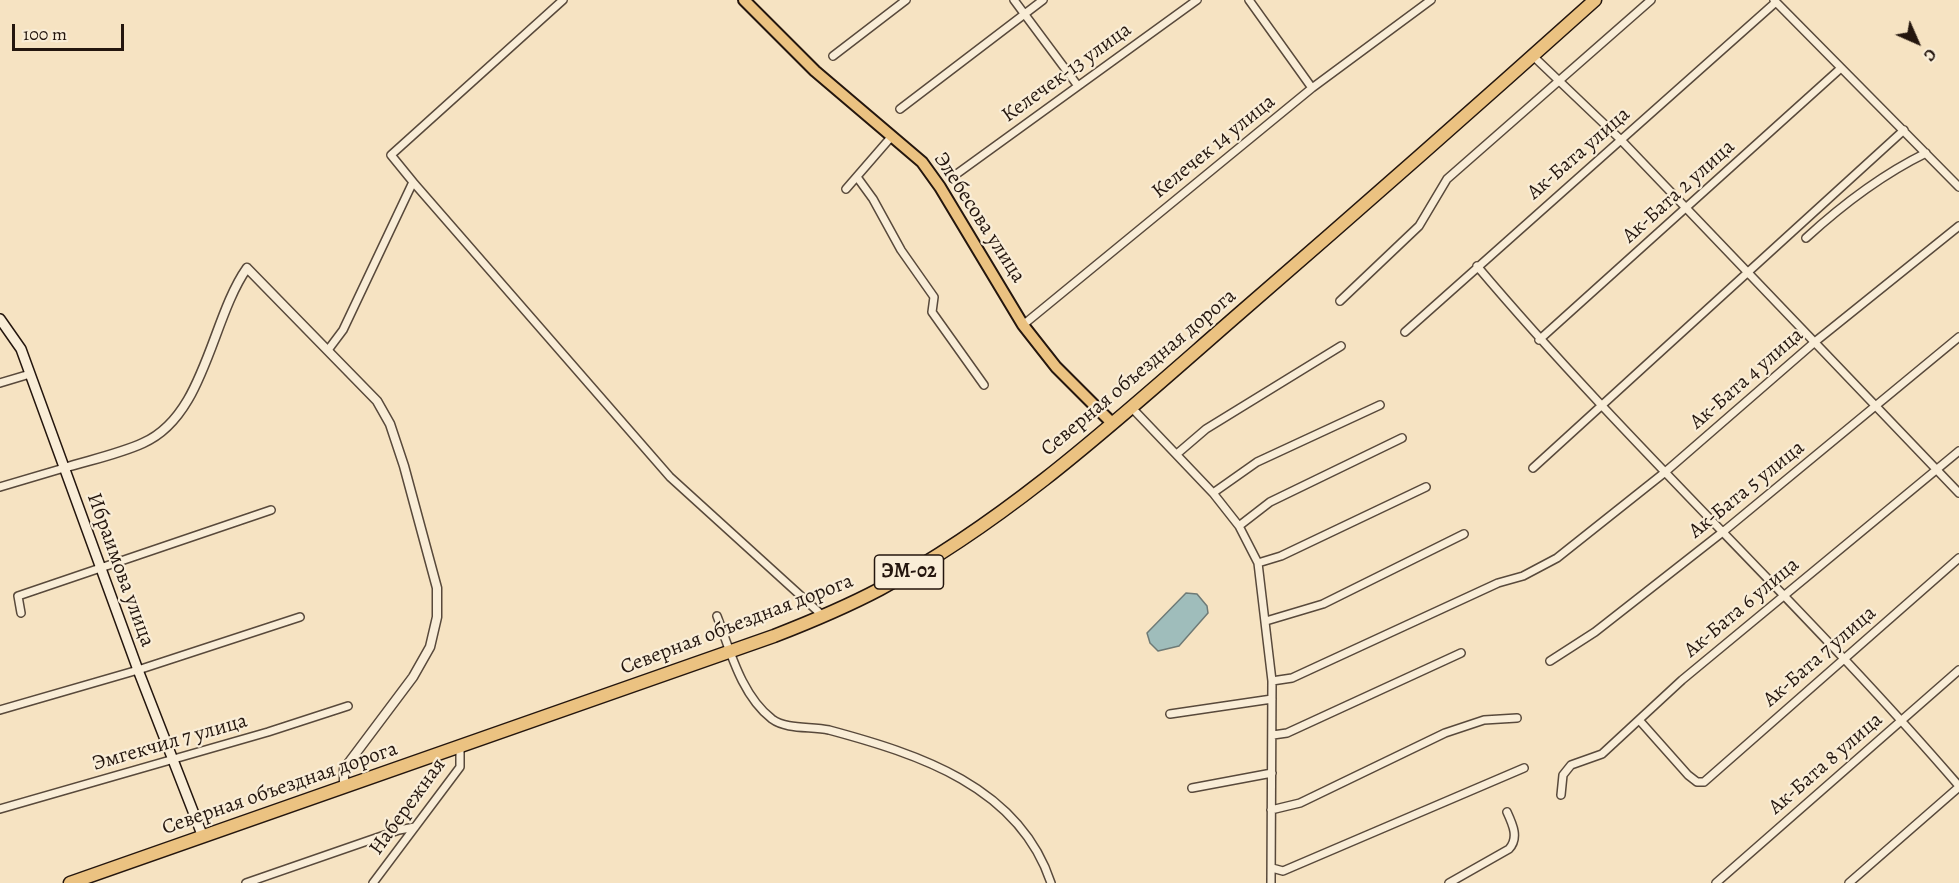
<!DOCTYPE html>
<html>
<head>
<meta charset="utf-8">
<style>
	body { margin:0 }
	#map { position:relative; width:1959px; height:883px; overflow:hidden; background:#f6e3c2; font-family:Alegreya,serif }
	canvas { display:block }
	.north { position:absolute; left:1887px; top:12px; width:60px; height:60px; -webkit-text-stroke:4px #f9edd7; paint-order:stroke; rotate:135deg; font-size:16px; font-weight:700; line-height:24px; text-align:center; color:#24160e }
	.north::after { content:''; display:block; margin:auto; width:21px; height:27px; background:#24160e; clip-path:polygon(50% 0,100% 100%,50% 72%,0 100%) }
	.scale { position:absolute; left:12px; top:24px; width:112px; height:27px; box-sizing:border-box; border:3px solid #24160e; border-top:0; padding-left:8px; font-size:18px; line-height:21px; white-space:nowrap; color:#24160e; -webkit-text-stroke:4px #f9edd7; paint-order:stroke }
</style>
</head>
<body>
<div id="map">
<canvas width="1959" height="883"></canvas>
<div class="north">С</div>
<div class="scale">100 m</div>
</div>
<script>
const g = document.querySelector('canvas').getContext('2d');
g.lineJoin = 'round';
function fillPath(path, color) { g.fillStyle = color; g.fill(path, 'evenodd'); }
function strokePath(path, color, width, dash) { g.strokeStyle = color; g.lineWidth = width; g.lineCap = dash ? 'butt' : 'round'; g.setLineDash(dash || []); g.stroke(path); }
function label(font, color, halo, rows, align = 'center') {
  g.font = font + ' Alegreya,serif'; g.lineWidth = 4.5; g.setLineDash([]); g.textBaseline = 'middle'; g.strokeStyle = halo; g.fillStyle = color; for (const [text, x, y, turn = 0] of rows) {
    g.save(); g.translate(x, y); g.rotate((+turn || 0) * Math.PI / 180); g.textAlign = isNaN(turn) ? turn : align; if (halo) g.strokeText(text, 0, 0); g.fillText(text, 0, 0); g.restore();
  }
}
const water = new Path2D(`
	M1186 593 1197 594 1207 606 1208 613 1179 646 1158 651 1150 643 1147 633Z`);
const minor = new Path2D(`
	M1014 0 1078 86
	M1249 0 1312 88
	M1774 0 1959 187
	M833 56 906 0
	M1533 56 1620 139 1959 493
	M900 109 1043 0
	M958 173 1197 0
	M857 177 873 199 901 250 934 297 932 312 984 385
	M413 182 670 477 823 616
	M846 189 892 136
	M1806 238C1842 205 1881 175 1926 153
	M1477 266C1630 447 1805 607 1959 786
	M1340 301 1419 226 1447 179 1651 0
	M1023 325 1312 88 1431 0
	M1405 332 1776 2
	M1539 340 1841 68
	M328 350 343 330 413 182 391 155 563 0
	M0 383 30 374
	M1131 407 1213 493 1239 526 1258 563 1272 681 1271 883
	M1178 453 1206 429 1341 346
	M1533 468 1904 130
	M0 487 64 468
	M1213 493 1257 462 1380 405
	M1239 526 1270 502 1402 438
	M1258 563 1281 556 1426 487
	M21 613 18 596 271 510
	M717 616C730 650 741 695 772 719 787 730 811 726 829 730 918 754 1019 786 1051 883
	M1266 621 1323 604 1464 534
	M1550 661 1595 632 1724 531 1959 337
	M1272 681 1292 678 1498 583 1523 576 1557 558 1664 473 1816 341 1959 226
	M0 710 138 670 300 617
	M1170 714 1272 699
	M1640 721 1688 775 1697 782H1704L1959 558
	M1273 735 1287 733 1461 653
	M1192 788 1272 773
	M1561 795 1563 775 1571 765 1602 754 1682 680 1959 451
	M0 809 268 732 348 706
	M1271 810 1300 803 1445 733 1484 720 1517 718
	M1272 868 1283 871 1524 768
	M246 883 399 830 415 827
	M373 883 460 767V748
	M1449 883 1509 849C1519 838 1513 825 1507 812
	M1716 883 1959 670
	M1849 883 1959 787`);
const tertiary = new Path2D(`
	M64 468C90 460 119 454 143 443 205 416 211 319 247 268L377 401 390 424 404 466 437 588V617L430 647 413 677 344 769V787`);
const secondary = new Path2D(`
	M0 319 21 349 138 670 203 837`);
const primary = new Path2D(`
	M744 0 815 71 922 162 940 187 1023 325 1056 367 1112 423`);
const trunk = new Path2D(`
	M70 883 774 636C810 622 846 607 880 589 1014 517 1127 411 1241 312 1360 209 1478 105 1595 0`);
const shields = [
	[909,572,69]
];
const shieldNames = [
	["ЭМ-02",909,572]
];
const streetNames = [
	["Келечек-13 улица",1067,73,-36],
	["Келечек 14 улица",1214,147,-39],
	["Ак-Бата улица",1579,154,-41],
	["Ак-Бата 2 улица",1679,192,-42],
	["Элебесова улица",979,218,57],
	["Северная объездная дорога",1139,373,-40],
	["Ак-Бата 4 улица",1747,379,-41],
	["Ак-Бата 5 улица",1747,490,-39],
	["Ибраимова улица",120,570,70],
	["Ак-Бата 6 улица",1742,608,-40],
	["Северная объездная дорога",737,625,-21],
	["Ак-Бата 7 улица",1820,657,-41],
	["Эмгекчил 7 улица",170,743,-16],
	["Ак-Бата 8 улица",1826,764,-41],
	["Северная объездная дорога",280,789,-19],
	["Набережная",408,807,-54]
];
fillPath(water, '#9fbdbb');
strokePath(water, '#6e7a76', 1.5);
strokePath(minor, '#58493b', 10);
strokePath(tertiary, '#58493b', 11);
strokePath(secondary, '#24160e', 12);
strokePath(primary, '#24160e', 14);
strokePath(trunk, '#24160e', 15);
strokePath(minor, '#f9edd7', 7);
strokePath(tertiary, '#f9edd7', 8);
strokePath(secondary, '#f9edd7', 9);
strokePath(primary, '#ebc281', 10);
strokePath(trunk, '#ebc281', 12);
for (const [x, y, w] of shields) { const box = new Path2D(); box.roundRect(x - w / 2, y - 17, w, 34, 4.5); g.fillStyle = '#f9edd7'; g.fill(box); strokePath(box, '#24160e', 1.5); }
label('bold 20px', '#24160e', null, shieldNames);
label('21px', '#24160e', '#f9edd7', streetNames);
</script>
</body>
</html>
